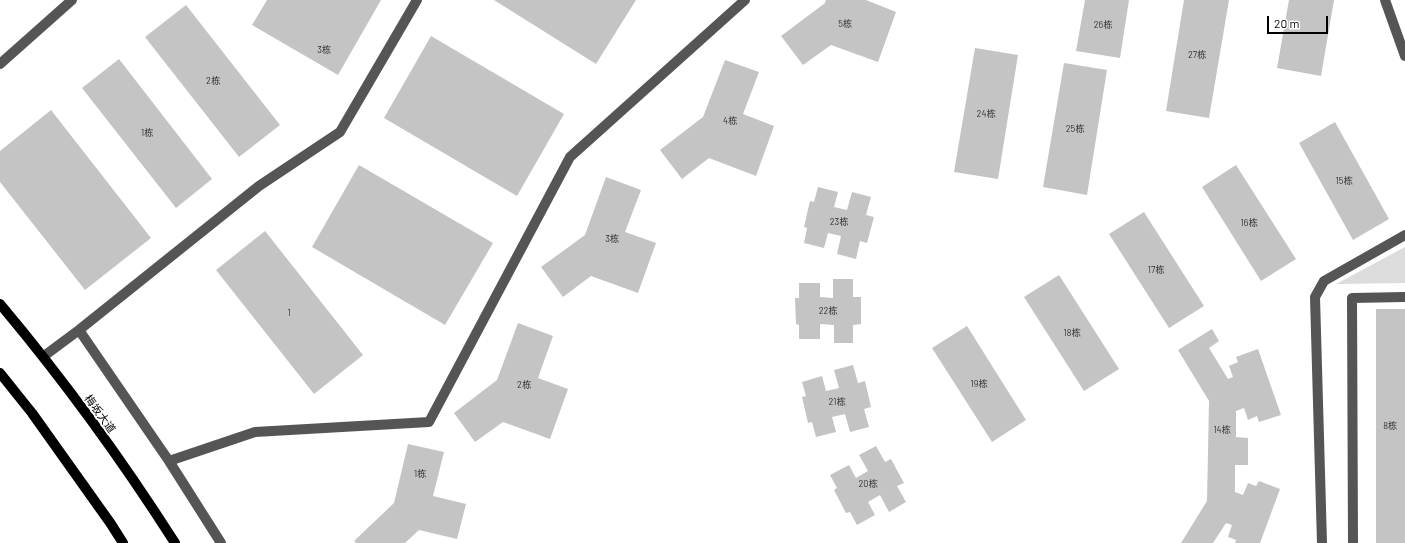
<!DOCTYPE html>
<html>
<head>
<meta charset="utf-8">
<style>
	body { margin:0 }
	#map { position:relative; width:1405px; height:543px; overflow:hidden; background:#fff; font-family:Barlow,sans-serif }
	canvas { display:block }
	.scale { position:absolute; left:1267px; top:16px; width:61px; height:18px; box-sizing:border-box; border:2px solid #000; border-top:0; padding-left:5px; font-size:12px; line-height:14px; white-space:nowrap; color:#000; -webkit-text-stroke:3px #fff; paint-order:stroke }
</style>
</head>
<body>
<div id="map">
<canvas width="1405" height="543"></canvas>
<div class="scale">20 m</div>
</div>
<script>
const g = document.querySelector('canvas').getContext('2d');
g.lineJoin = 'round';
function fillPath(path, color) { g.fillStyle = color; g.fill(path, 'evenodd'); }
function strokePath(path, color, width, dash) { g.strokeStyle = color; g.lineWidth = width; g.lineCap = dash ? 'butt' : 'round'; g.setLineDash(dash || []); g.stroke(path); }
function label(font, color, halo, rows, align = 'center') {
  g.font = font + ' Barlow,"Noto Sans SC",sans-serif'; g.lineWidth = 3.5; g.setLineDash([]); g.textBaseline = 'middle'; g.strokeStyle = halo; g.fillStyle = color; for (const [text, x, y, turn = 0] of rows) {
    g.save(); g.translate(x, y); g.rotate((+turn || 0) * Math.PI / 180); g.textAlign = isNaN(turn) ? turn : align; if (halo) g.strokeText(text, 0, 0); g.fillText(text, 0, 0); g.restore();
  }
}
const green = new Path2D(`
	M1405 247V283L1336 284Z`);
const building = new Path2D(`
	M267 0H381L338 75 252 25Z
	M494 0H636L596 64Z
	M826 0H866L896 12 878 62 831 45 803 65 781 36 825 3Z
	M1085 0H1129L1120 58 1076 51Z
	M1184 0H1229L1209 118 1166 111Z
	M1289 0H1334L1321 76 1277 68Z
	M186 5 280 125 239 157 145 37Z
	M431 36 564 114 517 196 384 118Z
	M975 48 1018 55 998 179 954 172Z
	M119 59 212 179 176 208 82 88Z
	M725 60 759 72 743 114 774 126 756 176 709 158 682 179 660 150 703 117Z
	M1064 63 1107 70 1087 195 1043 187Z
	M51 110 151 238 85 290 0 182V151Z
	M1335 122 1389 219 1353 240 1299 143Z
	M359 165 493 243 445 325 312 247Z
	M1236 165 1296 259 1261 281 1202 187Z
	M606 177 641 190 625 232 656 243 638 293 591 276 563 297 541 267 585 235Z
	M818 187 838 192 834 207 847 210 852 192 871 197 866 215 874 217 867 243 860 241 856 259 837 254 841 236 828 233 824 248 804 243 807 228 804 227 810 201 814 202Z
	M1144 212 1204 306 1169 328 1109 234Z
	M265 231 363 355 314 394 216 270Z
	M1059 275 1119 369 1084 391 1024 297Z
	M833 279H853V297H861V324L853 325V343H834V325L820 324V339H799V325L796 324 795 298H799V283H820V297L833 298Z
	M1376 309H1405V543H1376Z
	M518 323 553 336 538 378 568 389 550 439 503 422 475 442 454 413 497 380Z
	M967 326 1026 420 992 442 932 348Z
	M1212 329 1219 341 1209 348 1228 379 1233 377 1229 366 1238 362 1236 357 1258 349 1281 415 1259 422 1257 416 1248 420 1244 408 1236 411V437L1248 438V465H1235V492L1243 495 1248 483 1256 486 1259 481 1280 489 1260 543H1235L1236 540 1228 537 1232 525 1226 523 1213 543H1181L1207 501 1209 401 1178 350Z
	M853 365 858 383 865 381 871 407 864 409 869 427 850 432 845 414 832 417 836 432 816 437 812 422 808 423 802 397 806 396 802 382 822 376 826 391 839 388 834 370Z
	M408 444 444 452 433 496 466 504 457 539 419 530 405 543H356L354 541 394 503Z
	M876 446 885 462 891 459 904 483 897 486 906 502 889 512 880 495 868 502 875 515 857 525 850 512 846 513 834 490 837 488 830 475 849 465 856 478 868 471 859 455Z`);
const minor = new Path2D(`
	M1385 0 1405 56
	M0 64 72 0
	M79 330 169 461 221 543
	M44 356 79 330 259 186 340 132 417 0
	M169 461 255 432 429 422 570 157 745 0
	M1322 543 1315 297 1324 281 1405 235
	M1353 543 1352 298 1405 297`);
const major = new Path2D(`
	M0 304C63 379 122 460 175 543
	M0 373 32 413 111 524 123 543`);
const numberNames = [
	["5栋",845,24],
	["26栋",1103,25],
	["3栋",324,50],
	["27栋",1197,55],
	["2栋",213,81],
	["24栋",986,114],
	["4栋",730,121],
	["25栋",1075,129],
	["1栋",147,133],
	["15栋",1344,181],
	["23栋",839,222],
	["16栋",1249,223],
	["3栋",612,239],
	["17栋",1156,270],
	["22栋",828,311],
	["1",289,313],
	["18栋",1072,333],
	["19栋",979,384],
	["2栋",524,385],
	["21栋",837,402],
	["8栋",1390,426],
	["14栋",1222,430],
	["1栋",420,474],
	["20栋",868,484]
];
const streetNames = [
	["梅坂大道",100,414,54]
];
fillPath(green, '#dcdcdc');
fillPath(building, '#c4c4c4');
strokePath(minor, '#555', 10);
strokePath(major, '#000', 10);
label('9px', '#313131', null, numberNames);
label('11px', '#000', '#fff', streetNames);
</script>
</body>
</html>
